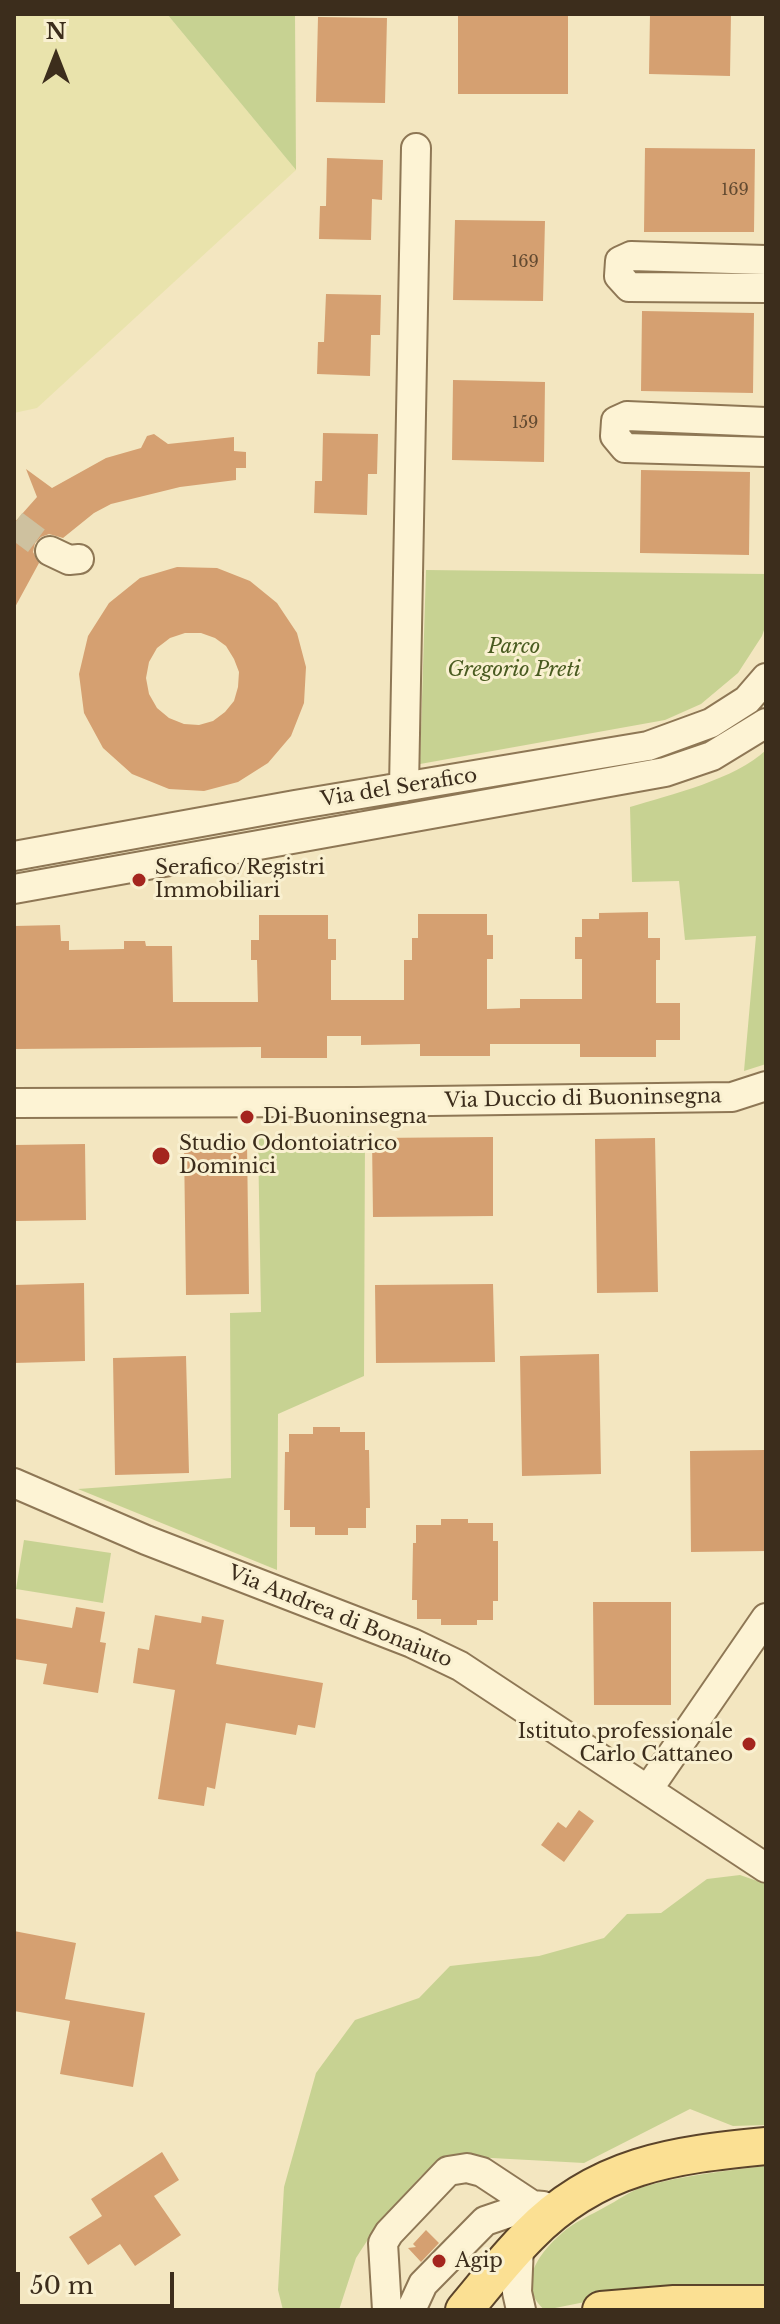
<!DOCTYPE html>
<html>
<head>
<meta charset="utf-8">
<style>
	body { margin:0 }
	#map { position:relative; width:780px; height:2324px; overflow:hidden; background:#f3e6c0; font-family:"Libre Baskerville",serif }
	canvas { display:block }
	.frame { position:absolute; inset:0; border:16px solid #3c2d1c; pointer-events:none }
	.north { position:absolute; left:16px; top:16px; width:80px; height:80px; -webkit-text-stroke:6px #f9f0d0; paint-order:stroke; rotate:0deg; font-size:22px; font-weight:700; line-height:32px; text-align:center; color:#3c2d1c }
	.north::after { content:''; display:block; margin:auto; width:28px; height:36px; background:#3c2d1c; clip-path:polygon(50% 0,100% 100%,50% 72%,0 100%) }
	.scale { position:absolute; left:16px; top:2272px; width:158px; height:36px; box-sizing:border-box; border:4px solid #3c2d1c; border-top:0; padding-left:10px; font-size:24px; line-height:28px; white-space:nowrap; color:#3c2d1c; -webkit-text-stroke:6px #f9f0d0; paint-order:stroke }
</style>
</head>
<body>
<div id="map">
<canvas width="780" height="2324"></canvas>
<div class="frame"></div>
<div class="north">N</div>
<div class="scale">50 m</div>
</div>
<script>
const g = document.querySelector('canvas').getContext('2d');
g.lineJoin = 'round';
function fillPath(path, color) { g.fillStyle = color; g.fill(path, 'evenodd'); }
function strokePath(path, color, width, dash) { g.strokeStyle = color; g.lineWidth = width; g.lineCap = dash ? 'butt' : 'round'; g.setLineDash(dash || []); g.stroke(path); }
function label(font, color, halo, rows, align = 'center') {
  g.font = font + ' "Libre Baskerville",serif'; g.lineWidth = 6; g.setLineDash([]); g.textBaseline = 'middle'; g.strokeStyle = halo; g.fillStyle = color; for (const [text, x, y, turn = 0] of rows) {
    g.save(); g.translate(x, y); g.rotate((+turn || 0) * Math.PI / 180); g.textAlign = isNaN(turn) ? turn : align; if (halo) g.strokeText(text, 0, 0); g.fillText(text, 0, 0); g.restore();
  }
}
const farmland = new Path2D(`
	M14 14H167L296 170 37 408 14 413Z`);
const green = new Path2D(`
	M167 14H295L296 170Z
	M426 570 766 574V624L762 636 738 673 701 704 665 720 420 764Z
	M766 750V1064L744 1071 756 936 685 940 679 881 632 882 630 807C670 795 736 779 766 750Z
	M365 1136 364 1376 278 1414 277 1570 78 1489 231 1478 230 1313 261 1312 258 1138Z
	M24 1540 111 1553 103 1603 16 1589Z
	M740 1875 766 1884V2125L733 2126 690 2109 584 2163 455 2156 421 2176 376 2227 356 2258 339 2310H283L278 2290 284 2187 316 2073 355 2020 419 1998 450 1966 539 1956 604 1938 627 1914 661 1913 707 1879Z
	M766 2166V2288L630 2293 545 2310C515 2285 539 2253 562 2233 574 2222 591 2215 605 2207 617 2201 630 2191 643 2187 684 2175 724 2171 766 2166Z`);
const building = new Path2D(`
	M458 14H568V94H458Z
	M650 14H731L730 76 649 74Z
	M318 17 387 18 385 103 316 102Z
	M645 148 755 149 754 232H644Z
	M327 158 383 160 382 200 372 199 371 240 319 239 320 206H326Z
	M455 220 545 221 543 301 453 300Z
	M326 294 381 295 380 335H371L370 376 317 374 318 342H324Z
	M642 311 754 313 753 393 641 391Z
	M453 380 545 382 544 462 452 460Z
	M323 433 378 434 377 474H368L367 515 314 513 315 481H322Z
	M154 434 168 444 234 437V451L246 452V468H236V480L180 487 111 504 94 513 63 538 49 534 41 537 35 543 33 552 39 563 14 609V523L37 497 26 469 52 488 106 458 141 448 147 436Z
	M641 470 750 472 749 555 640 553Z
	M177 567 217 568 250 581 277 603 297 633 306 667 304 703 291 736 268 763 238 782 204 791 169 789 132 774 103 748 84 713 79 674 88 636 109 603 140 578ZM185 633H201L215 638 226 646 234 659 239 672 238 687 234 701 225 712 213 721 199 725 184 724 169 718 157 708 149 694 146 678 149 662 157 648 170 638Z
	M648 912V938H660V960H656V1003H680V1040H656V1057H580V1044H490V1056H420V1044L361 1045V1036H327V1058H261V1047L14 1049V926L60 925 61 941H69V950L124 949V941H145L146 946H172L173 1002H258L257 960H251V940H259V915H328V939H336V960H331V1000H404V960H412V938H418V914H487V935H493V959H487V1009L520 1008V999H582V959H575V937H582V919H599V913Z
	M493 1137V1216L373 1217 372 1138Z
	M655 1138 658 1292 597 1293 595 1139Z
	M247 1142 249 1294 186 1295 184 1143Z
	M85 1144 86 1220 14 1221V1145Z
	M84 1283 85 1361 14 1363V1285Z
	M493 1284 495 1362 376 1363 375 1285Z
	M599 1354 601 1474 522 1476 520 1356Z
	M186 1356 189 1473 115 1475 113 1358Z
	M313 1427H340V1432H365V1450H369L370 1508H366V1528H348V1535H315V1527H290V1510H284L285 1452H289V1434H313Z
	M766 1450V1551L691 1552 690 1451Z
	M441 1519H468V1523H493V1541H498V1601H493V1620H477V1625H441V1619H417V1600H412L413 1543H416V1525H441Z
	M593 1602H671V1705H594Z
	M76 1607 105 1612 100 1642 106 1643 98 1693 43 1684 47 1664 14 1659V1618L72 1628Z
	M155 1615 201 1623 202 1616 224 1620 216 1664 323 1683 315 1728 298 1725 296 1735 226 1723 215 1789 207 1787 204 1806 158 1799 175 1690 133 1683 138 1648 149 1650Z
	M579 1810 594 1821 564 1862 541 1845 558 1822 566 1828Z
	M14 1931 76 1943 65 1999 145 2013 133 2087 60 2074 70 2021 14 2011Z
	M162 2152 179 2180 154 2196 181 2235 135 2266 120 2244 88 2265 69 2237 102 2216 91 2199Z
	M426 2230 439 2243 421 2262 408 2248 416 2247 413 2244Z`);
const minorTunnel = new Path2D(`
	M14 524 50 551`);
const minor = new Path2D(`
	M766 260 631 256 620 261 619 276 629 287 766 288
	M766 422 627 416 616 421 615 436 625 448 766 452
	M50 551 69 560 79 559
	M404 787 416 148
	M14 856 295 805 648 746 711 723 747 700 766 678
	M14 889 665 772 712 756 766 723
	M14 1103 356 1102 732 1097 766 1086
	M14 1483 146 1540 412 1643 460 1666 766 1868
	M649 1788 766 1618
	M519 2246 517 2292 521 2310
	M387 2310 383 2243 389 2233 448 2171 467 2168 482 2172 532 2205
	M411 2310 423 2284 485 2221 532 2205 543 2206`);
const major = new Path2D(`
	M464 2310C485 2285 506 2258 529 2235 597 2165 673 2155 766 2146
	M601 2310 674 2304H766`);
const markers = [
	[139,880,8,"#a4251e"],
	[247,1117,8,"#a4251e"],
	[161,1156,10,"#a4251e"],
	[749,1744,8,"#a4251e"],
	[439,2261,8,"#a4251e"]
];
const numberNames = [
	["169",735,190],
	["169",525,262],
	["159",525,423]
];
const parkNames = [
	["Parco",514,647],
	["Gregorio Preti",514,670]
];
const streetNames = [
	["Via del Serafico",399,788,-9],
	["Via Duccio di Buoninsegna",583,1099,-1],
	["Via Andrea di Bonaiuto",340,1617,22]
];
const poiNames = [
	["Serafico/Registri",155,868],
	["Immobiliari",155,891],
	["Di Buoninsegna",263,1117],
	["Studio Odontoiatrico",179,1144],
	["Dominici",179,1167],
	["Istituto professionale",733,1732,"right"],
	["Carlo Cattaneo",733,1755,"right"],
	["Agip",455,2261]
];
fillPath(farmland, '#e9e3ac');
fillPath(green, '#c7d292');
fillPath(building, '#d5a071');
strokePath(minorTunnel, '#cec19f', 28, [28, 14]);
strokePath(minor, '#8e7755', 32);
strokePath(major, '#5b442a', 40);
strokePath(minor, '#fdf3d4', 28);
strokePath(major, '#fbe093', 36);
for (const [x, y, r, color] of markers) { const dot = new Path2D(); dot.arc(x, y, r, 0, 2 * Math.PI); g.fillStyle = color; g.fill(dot); strokePath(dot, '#f9f0d0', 3); }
label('16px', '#624a31', null, numberNames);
label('italic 20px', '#495b20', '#f9f0d0', parkNames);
label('20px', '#3c2d1c', '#f9f0d0', streetNames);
label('20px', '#3c2d1c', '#f9f0d0', poiNames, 'left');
</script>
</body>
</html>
